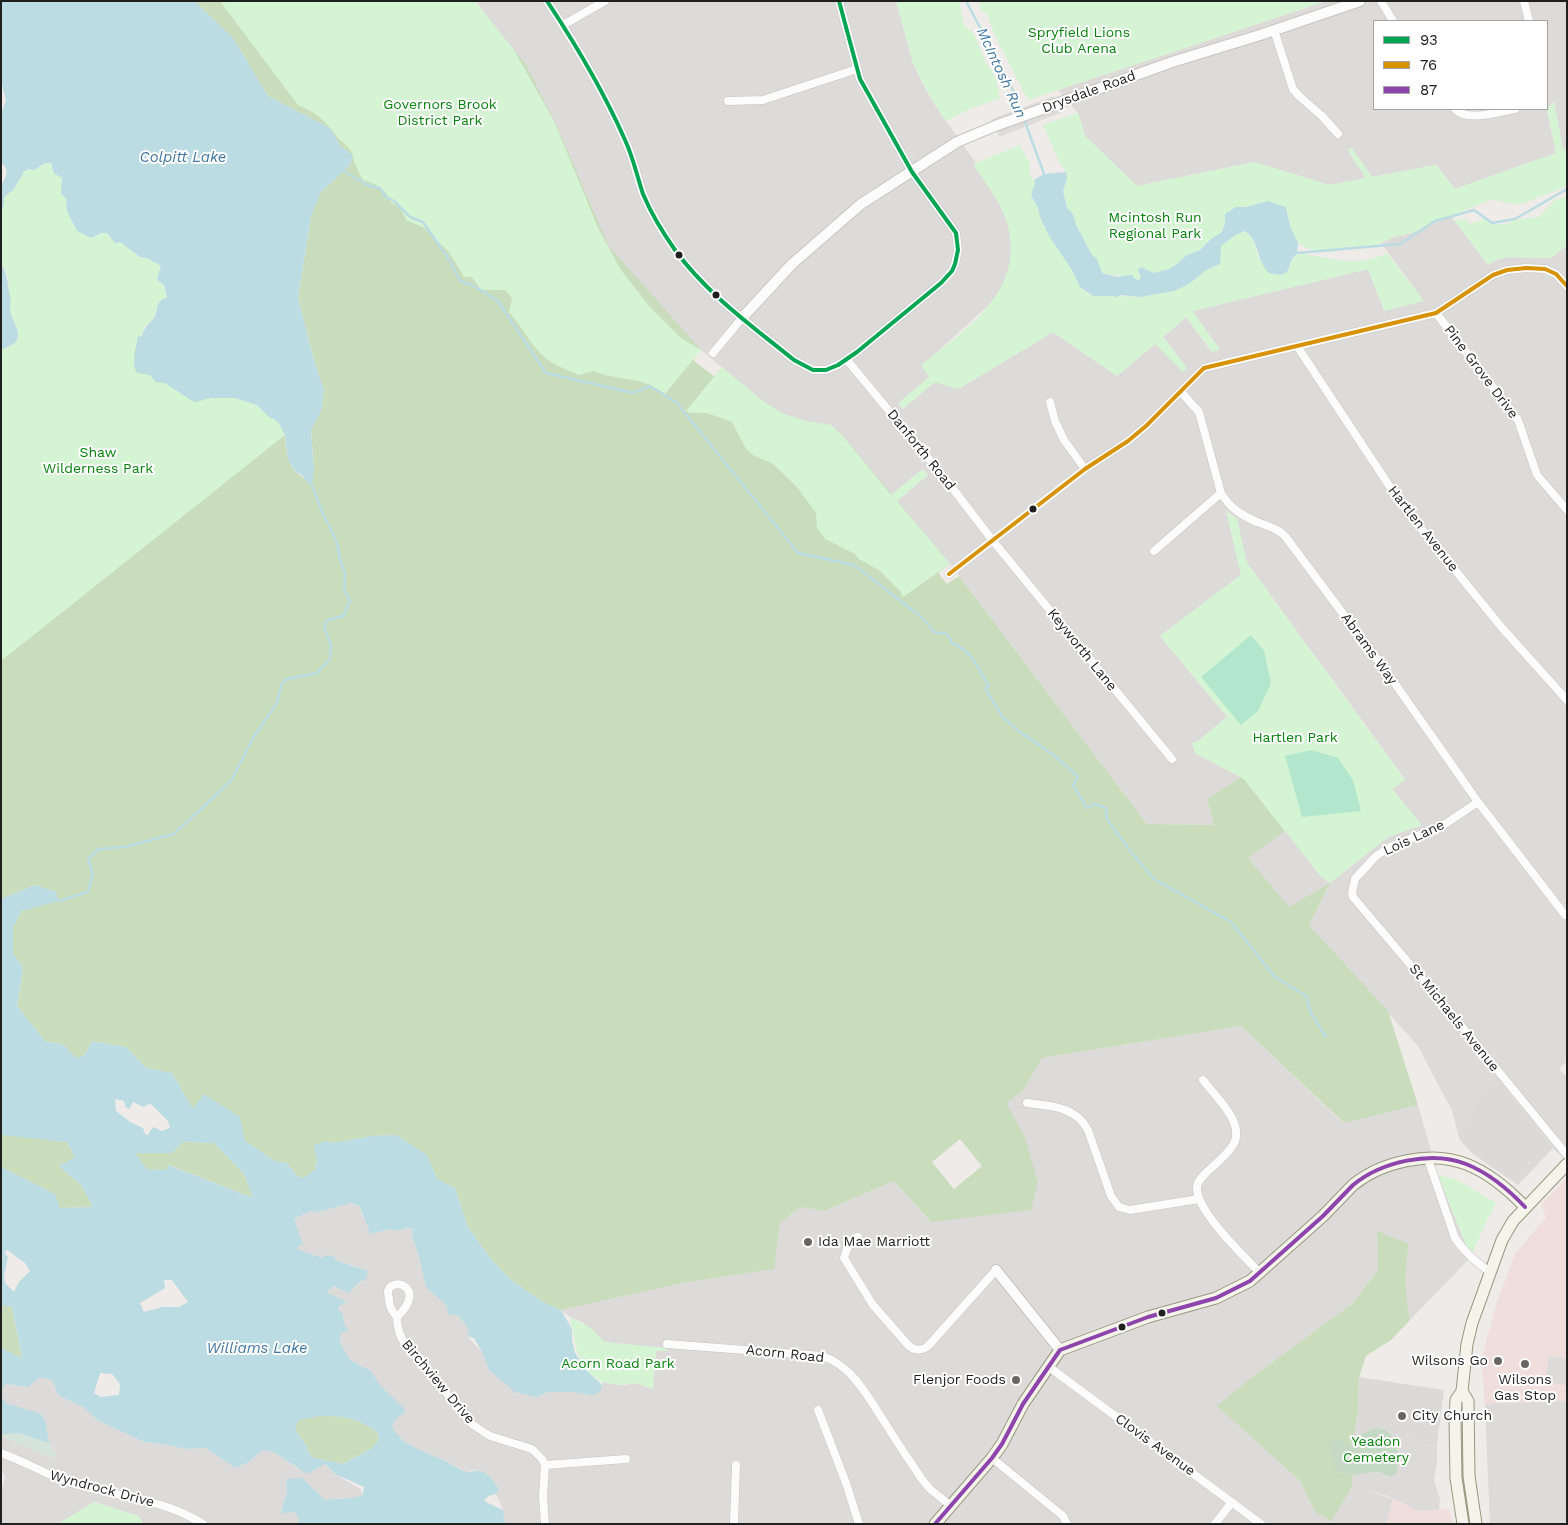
<!DOCTYPE html>
<html>
<head>
<meta charset="utf-8">
<style>
	body { margin:0 }
	#map { position:relative; width:1568px; height:1525px; overflow:hidden; background:#eeebe8; font-family:"Work Sans",sans-serif }
	canvas { display:block }
	.frame { position:absolute; inset:0; border:2px solid #1f1f1f; pointer-events:none }
	.legend { position:absolute; left:1373px; top:20px; width:175px; height:90px; box-sizing:border-box; background:#fff; border:1px solid #a5a5a5; margin:0; padding:6px 9px; list-style:none; font-size:15px; color:#1f1f1f }
	.legend li { display:flex; align-items:center; gap:10px; height:25px }
	.legend b { width:25px; border:1px solid #a5a5a5 }
</style>
</head>
<body>
<div id="map">
<canvas width="1568" height="1525"></canvas>
<div class="frame"></div>
<ul class="legend">
<li><b style="height:6px;background:#00a651"></b>93</li>
<li><b style="height:6px;background:#d79205"></b>76</li>
<li><b style="height:6px;background:#8e44ad"></b>87</li>
</ul>
</div>
<script>
const g = document.querySelector('canvas').getContext('2d');
g.lineJoin = 'round';
function fillPath(path, color) { g.fillStyle = color; g.fill(path, 'evenodd'); }
function strokePath(path, color, width, dash) { g.strokeStyle = color; g.lineWidth = width; g.lineCap = dash ? 'butt' : 'round'; g.setLineDash(dash || []); g.stroke(path); }
function label(font, color, halo, rows, align = 'center') {
  g.font = font + ' "Work Sans",sans-serif'; g.lineWidth = 4; g.setLineDash([]); g.textBaseline = 'middle'; g.strokeStyle = halo; g.fillStyle = color; for (const [text, x, y, turn = 0] of rows) {
    g.save(); g.translate(x, y); g.rotate((+turn || 0) * Math.PI / 180); g.textAlign = isNaN(turn) ? turn : align; if (halo) g.strokeText(text, 0, 0); g.fillText(text, 0, 0); g.restore();
  }
}
const residential = new Path2D(`
	M475 1H896L913 63 923 84 935 105 976 163 1040 258 934 355 960 388 1053 332 1117 376 1155 344 1186 367 1163 337 1186 317 1212 352 1192 311 1368 269 1423 300 1381 243 1394 237 1405 235 1452 215 1454 220 1493 261 1508 257 1551 258 1567 245V1061L1559 1069 1567 1077V1162L1553 1148 1447 1014 1418 1046 1309 925 1330 883 1388 837 1421 825 1392 789 1405 779 1247 563 1236 519 1227 511 1241 575 1160 636 1227 717 1198 741 1194 748 1195 753 1241 777 1207 799 1214 825 1147 824 950 564 896 501 928 475 923 469 891 495 842 435 831 425 806 421 784 414 764 402 701 350 681 338 621 270 479 5Z
	M1327 1H1567V149L1563 151 1554 102 1547 110 1556 153 1455 189 1436 165 1372 177 1348 151 1366 178 1329 185 1254 162 1137 186 1085 136 1078 113 1058 90ZM1374 21H1547V109H1374Z
	M1241 1026 1343 1123 1418 1105 1438 1175 1471 1257 1410 1320 1406 1297 1405 1269 1409 1244 1378 1270 1353 1303 1251 1378 1218 1406 1300 1481 1315 1512 1352 1487 1353 1475 1365 1473 1362 1489 1393 1499 1386 1524H505L503 1510 496 1494 477 1470 467 1472 442 1459 416 1449 396 1435 392 1427 395 1420 405 1412 404 1408 379 1384 371 1371 350 1360 340 1342 341 1333 348 1330 344 1323 343 1314 338 1311V1307L326 1292 334 1286 348 1293 361 1281 358 1267 335 1260 322 1258 297 1249 299 1245H303L294 1219 310 1211 318 1212 351 1203 360 1206 362 1216 368 1224 370 1234 392 1229 398 1231 404 1228 413 1229 412 1236 438 1298 459 1316 469 1330 467 1336 482 1352 489 1370 536 1397 548 1392H574L590 1395 603 1386 602 1382 625 1385 636 1383 652 1389 656 1351H667V1349L604 1342 582 1322 570 1317 561 1310 683 1283 773 1269 780 1223 800 1207 824 1211 894 1181 931 1222 1024 1135 1005 1103 1023 1091 1042 1058Z
	M40 1377 52 1380 59 1396 82 1406 97 1420 144 1442 169 1445 185 1449 206 1448 235 1468 247 1463 263 1450 275 1453 297 1468 324 1464 335 1474 360 1489 363 1495 354 1499 340 1498 325 1501 302 1478 286 1480 287 1493 280 1512H294L299 1519 298 1524H144L138 1516 94 1502 58 1524H1V1489L3 1486 5 1476 1 1469V1436L50 1457 57 1456 49 1443 45 1421 41 1414 5 1403 1 1396V1391L4 1384 28 1387Z`);
const commercial = new Path2D(`
	M1567 1178V1524H1490L1485 1404 1481 1361 1497 1302 1515 1254 1546 1217 1541 1205Z
	M1393 1499 1418 1511 1449 1509 1453 1524H1386Z`);
const religious = new Path2D(`
	M1447 1014 1553 1148 1518 1185 1473 1154 1460 1140 1452 1110 1418 1046Z
	M1359 1377 1444 1390 1437 1445 1423 1446 1397 1434H1392L1381 1428H1374L1359 1435 1352 1446 1358 1413Z`);
const forest = new Path2D(`
	M194 1H470L526 64 559 131 608 245 701 350 688 356 720 381 733 377 764 402 784 414 806 421 830 425 842 435 950 564 938 573 947 584 959 576 1147 824 1214 825 1207 799 1241 777 1244 779 1321 877 1330 883 1309 925 1388 1011 1418 1105 1344 1123 1241 1026 1042 1058 1023 1091 1006 1103 1024 1135 1038 1182 1031 1210 931 1222 894 1181 824 1211 800 1207 780 1223 774 1269 683 1283 561 1310 543 1302 510 1279 490 1258 468 1227 455 1188 437 1179 427 1155 396 1135 372 1136 333 1143 326 1141 315 1145 317 1160 315 1169 304 1178 297 1176 287 1163 275 1161 245 1141 193 1109 172 1073 146 1068 126 1047 92 1041 84 1056 76 1058 64 1045 45 1041 17 1006 23 968 13 953V928L21 911 58 901 56 892 35 885 1 899V392L142 336 285 435C286 447 286 461 295 471 299 475 303 476 307 482L314 470 311 430 321 411 324 390 314 360 298 298 311 216 321 192 350 165 353 155 340 146 330 128 268 96 233 38ZM960 1139 982 1166 954 1189 932 1162Z
	M3 1134 67 1142 75 1157 59 1166 82 1186 93 1207 59 1208 55 1194 1 1167V1135Z
	M183 1142 214 1143 244 1174 253 1198 169 1165 167 1170 147 1169 134 1153H172Z
	M1377 1231 1409 1244C1404 1273 1405 1290 1410 1320L1391 1340 1366 1356 1359 1377 1358 1413 1352 1446 1336 1471 1353 1475 1352 1487 1331 1521 1315 1512 1300 1481 1217 1406 1251 1378 1353 1303 1378 1270Z
	M1 1305 12 1307 22 1359 1 1348Z
	M320 1416C345 1416 358 1418 378 1433L379 1440 372 1448 342 1464 311 1457 305 1443 295 1430 297 1420Z`);
const wetland = new Path2D(`
	M1 1396 6 1403 41 1414 45 1421 49 1443 57 1456 50 1457 1 1436Z`);
const cemetery = new Path2D(`
	M1374 1428C1401 1428 1400 1454 1397 1474L1390 1477 1378 1472 1353 1475 1336 1471 1329 1444 1333 1437 1352 1446 1359 1435Z`);
const park = new Path2D(`
	M220 1H475L514 50 554 121 599 230 621 270 649 306 681 338 701 350 665 394C660 391 654 386 648 384 630 377 612 379 593 371L579 375C565 369 551 364 540 353 530 343 520 324 509 312L512 298 505 290H481L472 277H464L449 252 442 245 434 240 429 230 406 220C403 212 399 205 391 203 388 190 375 183 363 180 360 175 358 171 356 166 353 162 354 155 351 151 348 145 341 142 337 137 327 121 315 112 298 105Z
	M896 1H961L960 5 963 21 965 26 974 34 986 63 995 76 1000 98 972 108 946 121 923 84 913 63Z
	M980 1H1327L1028 100 995 36 987 14 980 10Z
	M1554 101 1563 150 1567 149V185C1551 194 1534 198 1518 205L1492 199 1441 220 1412 233 1394 237 1370 248H1359L1351 246C1336 252 1326 255 1310 249 1292 243 1291 230 1288 212 1265 193 1261 208 1236 207L1225 221 1222 232 1211 239 1200 250 1191 253 1177 264 1169 269 1154 273 1149 272 1143 267 1139 273 1141 278 1139 280 1134 278 1102 273 1076 225 1073 214 1067 208 1063 191 1067 179 1066 172 1059 161 1043 125 1078 113 1085 136 1137 186 1255 162 1329 185 1366 178 1348 150 1352 148 1372 177 1436 165 1455 189 1556 153 1547 110Z
	M1020 145 1030 164 1029 173 1035 182 1031 195 1038 208 1040 218 1049 236 1072 270 1080 287 1090 295 1140 297 1174 291 1189 284 1206 270 1220 264 1221 246 1234 236 1245 231 1252 238 1260 260 1281 275 1288 271 1292 259 1297 253C1333 257 1351 270 1387 253L1424 301 1384 311 1368 269 1193 311 1220 350 1212 352 1186 317 1163 337 1187 368 1183 372 1155 344 1117 376 1053 332 960 388 957 389 935 382 903 409 898 403 929 377 921 365C967 329 1031 287 1005 217 998 198 984 181 973 164Z
	M49 162 62 178C61 186 60 193 66 199 68 215 74 234 93 238L101 233H107L115 243 120 242 140 257 147 258 161 266 158 278 162 285 163 284 167 299H164L156 310 153 319 145 326 142 336 138 340 134 354 137 373 150 375 156 382 165 383 196 402 210 398H235L255 404 278 422 285 435 1 661V348L9 347 18 338 15 322 9 312V287L7 272 1 264V210L4 205V197L13 190 23 174V171H26L27 169 32 170Z
	M1567 196V245L1551 258 1508 257 1498 259 1488 265 1454 220 1466 219 1469 224 1486 219 1492 223 1505 225 1515 220 1539 217 1555 200Z
	M722 367 764 402 784 414 806 421 830 425 842 435 891 495 923 469 928 475 897 501 950 564 903 597 900 591 880 571 859 559 855 554 825 539 817 528 816 513 797 487 773 464 753 455 746 449 732 422 707 413H690L686 411Z
	M1226 511 1237 519 1247 563 1405 780 1392 789 1422 825 1388 837 1330 883 1321 877 1244 779 1195 753 1192 743 1198 741 1227 717 1160 636 1241 575Z
	M1438 1175 1457 1180 1496 1203 1486 1222 1471 1257Z
	M570 1317 592 1329 604 1342 667 1348V1351H656L653 1389 636 1383 620 1385 612 1384 602 1382 593 1376 583 1365 577 1351Z
	M94 1502 138 1516 144 1524H58Z`);
const pitch = new Path2D(`
	M1251 635 1264 651 1271 683 1258 711 1241 725 1201 677Z
	M1311 750 1338 758 1353 780 1361 811 1302 817 1285 756Z`);
const parking = new Path2D(`
	M1285 831 1321 877 1330 883 1289 907 1248 858Z
	M1447 1014 1501 1082 1472 1110 1475 1124 1459 1136 1452 1110 1418 1046Z
	M1549 1356 1567 1359V1385L1545 1382Z
	M1567 1401V1524H1490L1485 1404Z
	M1392 1434 1414 1437 1424 1446 1437 1445V1463L1434 1480 1440 1499 1439 1510 1418 1511 1388 1496 1362 1489 1365 1473 1378 1472 1390 1477 1397 1474 1400 1456 1397 1444Z`);
const water = new Path2D(`
	M1 1H194L233 38 268 96 330 128 340 146 353 155 350 165 321 192 311 216 298 298 314 360 324 390 321 411 311 430 314 470 312 485 307 482 302 475 296 472 288 460 285 435 278 422 268 416 257 405 235 398H210L194 402 165 383 156 382 150 375 136 372C131 359 138 349 137 337L142 336C145 326 148 325 154 318 159 311 154 300 167 298L164 285 157 280 161 266 147 258 140 257 120 242 115 243 107 233H101L91 238 77 231 67 211 66 199 61 193 62 178 54 173 51 163H45L34 170 27 169 26 171H23V174L13 190 4 197V205L1 210C1 203 0 194 1 188 4 177 12 173 1 162V115L6 100 1 80Z
	M1066 172 1067 179 1063 191 1067 208 1073 214 1076 225 1092 255 1097 259 1102 273 1117 277 1132 275 1135 279 1139 280 1141 278 1138 270 1141 267 1154 273 1169 269 1177 264 1187 255 1200 250 1211 239 1222 232 1225 224V214L1236 207H1246L1268 201 1286 207 1290 226 1298 243 1297 253 1292 259 1287 272 1281 275 1269 273C1257 263 1259 237 1244 231L1234 236 1221 246 1220 264 1206 270 1189 284 1174 291 1140 297 1121 295 1117 297 1112 296H1093L1080 287 1072 270 1049 236 1040 217 1038 208 1031 195 1035 182 1034 180 1044 174Z
	M1 264C9 275 7 287 11 300 5 318 24 327 16 342L4 349 1 348Z
	M35 885 56 892 59 901 21 911 13 928V953L23 968 17 1006 45 1041 64 1045 76 1058 84 1056 92 1041 126 1047 146 1068 172 1073 193 1109 204 1094 240 1117 245 1141 275 1161 287 1163 297 1176 304 1178 315 1169 317 1160 314 1145 326 1141 334 1143 372 1136 396 1135 427 1155 437 1179 455 1188 468 1227 490 1258 510 1279 543 1302 561 1310 572 1329V1341L575 1353 587 1371 603 1386 597 1394 590 1395 574 1392H548L536 1397 515 1392 489 1370 482 1352 474 1338 467 1336 469 1330 459 1316 448 1314 447 1306 426 1287 419 1256 412 1236 413 1229 405 1228 398 1231 391 1229 370 1234C368 1224 362 1217 360 1206L351 1203 318 1212 310 1211 294 1219 303 1245H299L297 1249 322 1258 327 1255 335 1257V1260L368 1271 366 1280 361 1281 348 1293 334 1286 326 1292 347 1302 338 1307V1310L343 1314 344 1323 348 1330 341 1333 340 1342 350 1360 371 1371 379 1384 404 1408 405 1412 395 1420 392 1427C402 1446 425 1451 443 1460 451 1463 460 1471 468 1472 473 1473 470 1471 476 1471 486 1469 494 1482 499 1489L496 1494 488 1496 484 1501 503 1510 505 1524H298L299 1519 294 1512 280 1513 287 1493 286 1479 302 1478 325 1500C338 1498 351 1500 363 1495L364 1487 335 1474 325 1464 307 1474 275 1453 263 1450 247 1463 235 1468 206 1448 185 1449 169 1445 144 1442 97 1420 82 1406 59 1396 52 1380 40 1377 28 1387 5 1384 1 1391V1348L22 1358 12 1307 1 1305V1167L55 1194 60 1208 93 1207 82 1186 59 1166 75 1157 67 1142 1 1135V899ZM115 1099 124 1101 126 1107 129 1109 133 1102C142 1105 141 1110 150 1103L168 1121 170 1128 162 1131 153 1127 148 1135 145 1134 143 1128 130 1122 116 1111ZM183 1142 214 1143 244 1174 253 1198 168 1165 166 1170 147 1169 135 1153H172ZM7 1250 25 1263 30 1271 19 1282 14 1292 5 1283 4 1275 8 1257 4 1252ZM164 1280H172L188 1302 179 1307H163L144 1312 140 1303 165 1288ZM100 1373 112 1374 120 1384 119 1395 101 1397 94 1393ZM320 1416C345 1416 358 1418 378 1433L379 1440 372 1448 343 1464 311 1457 305 1443 295 1430 298 1420Z
	M1 1396 6 1403 41 1414 45 1421 49 1443 19 1433 1 1434Z`);
const pier = new Path2D(`
	M1054 96 1060 113 999 137 992 119Z`);
const stream = new Path2D(`
	M966 1 1015 94 1022 114
	M1024 119 1044 174
	M344 171 369 186 380 188 386 197 394 201 410 217 423 222 450 261 460 281 472 285 497 300 546 373 633 393 650 386 677 403 798 553 854 565 924 619 934 632 947 634 953 644C970 648 980 672 989 686L985 688 1002 716 1016 729 1055 756 1078 777 1073 785 1087 808 1095 804 1106 808 1107 819 1131 852 1154 879 1231 922 1274 976 1306 996 1311 1013 1326 1037
	M1297 253 1400 244 1435 221 1474 210 1492 223 1515 219 1567 189
	M59 901 88 892 93 874 88 859 99 849 124 847 174 834 231 781 253 738 277 703 281 685 287 679 317 673 330 659 331 645 324 627 327 620 343 616 350 601 344 589 345 573 340 560 337 543 321 509 312 485`);
const minor = new Path2D(`
	M547 1C576 45 604 92 625 140 633 157 637 176 643 194 651 213 663 233 675 250 707 294 752 326 794 360L813 370H826L838 365 857 352 941 283 952 271 955 264 958 250 956 233 912 172 860 79 839 1
	M1381 1 1393 21
	M1524 1 1529 21
	M563 25 605 1
	M1274 30 1293 89 1300 97 1322 116 1338 134
	M728 101 763 100 857 69
	M1455 109C1467 122 1498 112 1515 109
	M1436 313 1518 420 1537 475 1567 510
	M1297 346 1402 505 1503 629 1567 700
	M713 353 742 318
	M847 360 947 481 993 541 1172 759
	M1181 392 1199 412 1221 493C1230 508 1241 515 1257 522 1267 526 1277 528 1285 536L1391 678 1478 802 1565 915
	M1050 402 1055 421 1064 440 1085 469
	M1154 551 1221 493
	M949 574 1085 469 1128 441 1146 426 1204 368 1436 313 1493 275 1507 270 1526 268 1545 269 1556 274 1567 286
	M1478 802 1442 826 1390 847 1376 856 1355 879 1352 893 1353 897 1441 1001 1567 1155
	M1203 1080C1216 1097 1249 1126 1231 1148 1225 1156 1217 1163 1209 1170 1204 1175 1197 1180 1197 1188 1197 1212 1244 1256 1260 1273
	M1027 1103C1050 1106 1076 1106 1088 1130L1111 1196 1119 1207 1130 1210 1199 1199
	M1428 1159 1455 1238C1465 1253 1476 1262 1490 1272
	M858 1237 854 1238 847 1249 844 1258 873 1305 909 1346C915 1351 923 1351 929 1345L996 1270
	M397 1317C392 1311 389 1307 389 1299 388 1296 388 1293 388 1291 392 1276 428 1287 397 1317 397 1328 399 1336 406 1345L473 1425 490 1436 532 1449 542 1459 545 1465 543 1496 545 1524
	M667 1344 822 1356C854 1366 870 1401 887 1426 898 1444 910 1461 921 1478L930 1489 951 1506
	M1049 1367 1261 1524
	M818 1410 846 1483 859 1524
	M1 1453C24 1461 45 1474 68 1482 113 1496 162 1498 203 1524
	M992 1458 1063 1516 1067 1524
	M545 1465 626 1459
	M734 1524 736 1465
	M1215 1524 1232 1502`);
const tertiary = new Path2D(`
	M742 318 792 264 861 204 957 142 995 126 1172 62 1260 35 1360 1
	M996 1270 1060 1350`);
const secondary = new Path2D(`
	M1462 1391 1468 1401 1469 1476 1476 1524
	M935 1524 992 1458 1002 1444 1023 1404 1060 1350 1148 1317 1216 1298 1250 1281 1323 1216 1353 1185C1381 1162 1431 1150 1466 1164 1489 1173 1508 1189 1525 1207
	M1463 1524 1456 1478 1455 1420 1456 1400 1462 1391 1467 1344 1472 1323 1502 1240 1513 1221 1567 1164`);
const bus1 = new Path2D(`
	M547 1C576 45 604 92 625 140 633 157 637 176 643 194 651 213 663 233 675 250 707 294 752 326 794 360L813 370H826L838 365 857 352 941 283 952 271 955 264 958 250 956 233 912 172 860 79 839 1`);
const bus2 = new Path2D(`
	M949 574 1085 469 1128 441 1146 426 1204 368 1436 313 1493 275 1507 270 1526 268 1545 269 1556 274 1567 286`);
const bus3 = new Path2D(`
	M935 1524 992 1458 1002 1444 1023 1404 1060 1350 1148 1317 1216 1298 1250 1281 1323 1216 1353 1185C1381 1162 1431 1150 1466 1164 1489 1173 1508 1189 1525 1207`);
const markers = [
	[679,255,4.5,"#1f1f1f"],
	[716,295,4.5,"#1f1f1f"],
	[1033,509,4.5,"#1f1f1f"],
	[808,1242,5,"#676665"],
	[1162,1313,4.5,"#1f1f1f"],
	[1122,1327,4.5,"#1f1f1f"],
	[1498,1361,5,"#676665"],
	[1525,1364,5,"#676665"],
	[1016,1380,5,"#676665"],
	[1402,1416,5,"#676665"]
];
const parkNames = [
	["Spryfield Lions",1079,33],
	["Club Arena",1079,49],
	["Governors Brook",440,105],
	["District Park",440,121],
	["Mcintosh Run",1155,218],
	["Regional Park",1155,234],
	["Shaw",98,453],
	["Wilderness Park",98,469],
	["Hartlen Park",1295,738],
	["Acorn Road Park",618,1364],
	["Yeadon",1376,1442],
	["Cemetery",1376,1458]
];
const streetNames = [
	["Drysdale Road",1089,92,-20],
	["Pine Grove Drive",1481,372,53],
	["Danforth Road",921,450,51],
	["Hartlen Avenue",1423,529,52],
	["Abrams Way",1369,649,54],
	["Keyworth Lane",1082,650,51],
	["Lois Lane",1414,838,-25],
	["St Michaels Avenue",1454,1018,51],
	["Acorn Road",785,1354,6],
	["Birchview Drive",438,1382,50],
	["Clovis Avenue",1155,1445,36],
	["Wyndrock Drive",102,1489,15]
];
const poiNames = [
	["Ida Mae Marriott",818,1242],
	["Wilsons Go",1488,1361,"right"],
	["Flenjor Foods",1006,1380,"right"],
	["Wilsons",1525,1380,"center"],
	["Gas Stop",1525,1396,"center"],
	["City Church",1412,1416]
];
const waterNames = [
	["McIntosh Run",1001,73,65],
	["Colpitt Lake",183,158],
	["Williams Lake",257,1349]
];
fillPath(residential, '#dddbd9');
fillPath(commercial, '#f0dedd');
fillPath(religious, '#dcdad9');
fillPath(forest, '#c9ddbc');
fillPath(wetland, '#d5e4db');
fillPath(cemetery, '#c6d9c5');
fillPath(park, '#d5f4d4');
fillPath(pitch, '#b2e7ce');
fillPath(parking, '#dcdbd9');
fillPath(water, '#badce2');
fillPath(pier, '#dddcdb');
strokePath(stream, '#badce2', 2.5);
strokePath(minor, '#c6c5c4', 9);
strokePath(tertiary, '#c6c5c4', 12);
strokePath(secondary, '#98987f', 13);
strokePath(minor, '#fcfcfc', 8);
strokePath(tertiary, '#fcfcfc', 10);
strokePath(secondary, '#f4f4eb', 11);
strokePath(bus1, '#00a651', 4);
strokePath(bus2, '#d79205', 4);
strokePath(bus3, '#8e44ad', 4);
for (const [x, y, r, color] of markers) { const dot = new Path2D(); dot.arc(x, y, r, 0, 2 * Math.PI); g.fillStyle = color; g.fill(dot); strokePath(dot, '#fff', 2); }
label('14px', '#06840c', '#fff', parkNames);
label('14px', '#1f1f1f', '#fff', streetNames);
label('14px', '#1f1f1f', '#fff', poiNames, 'left');
label('italic 15px', '#4177a4', '#fff', waterNames);
</script>
</body>
</html>
